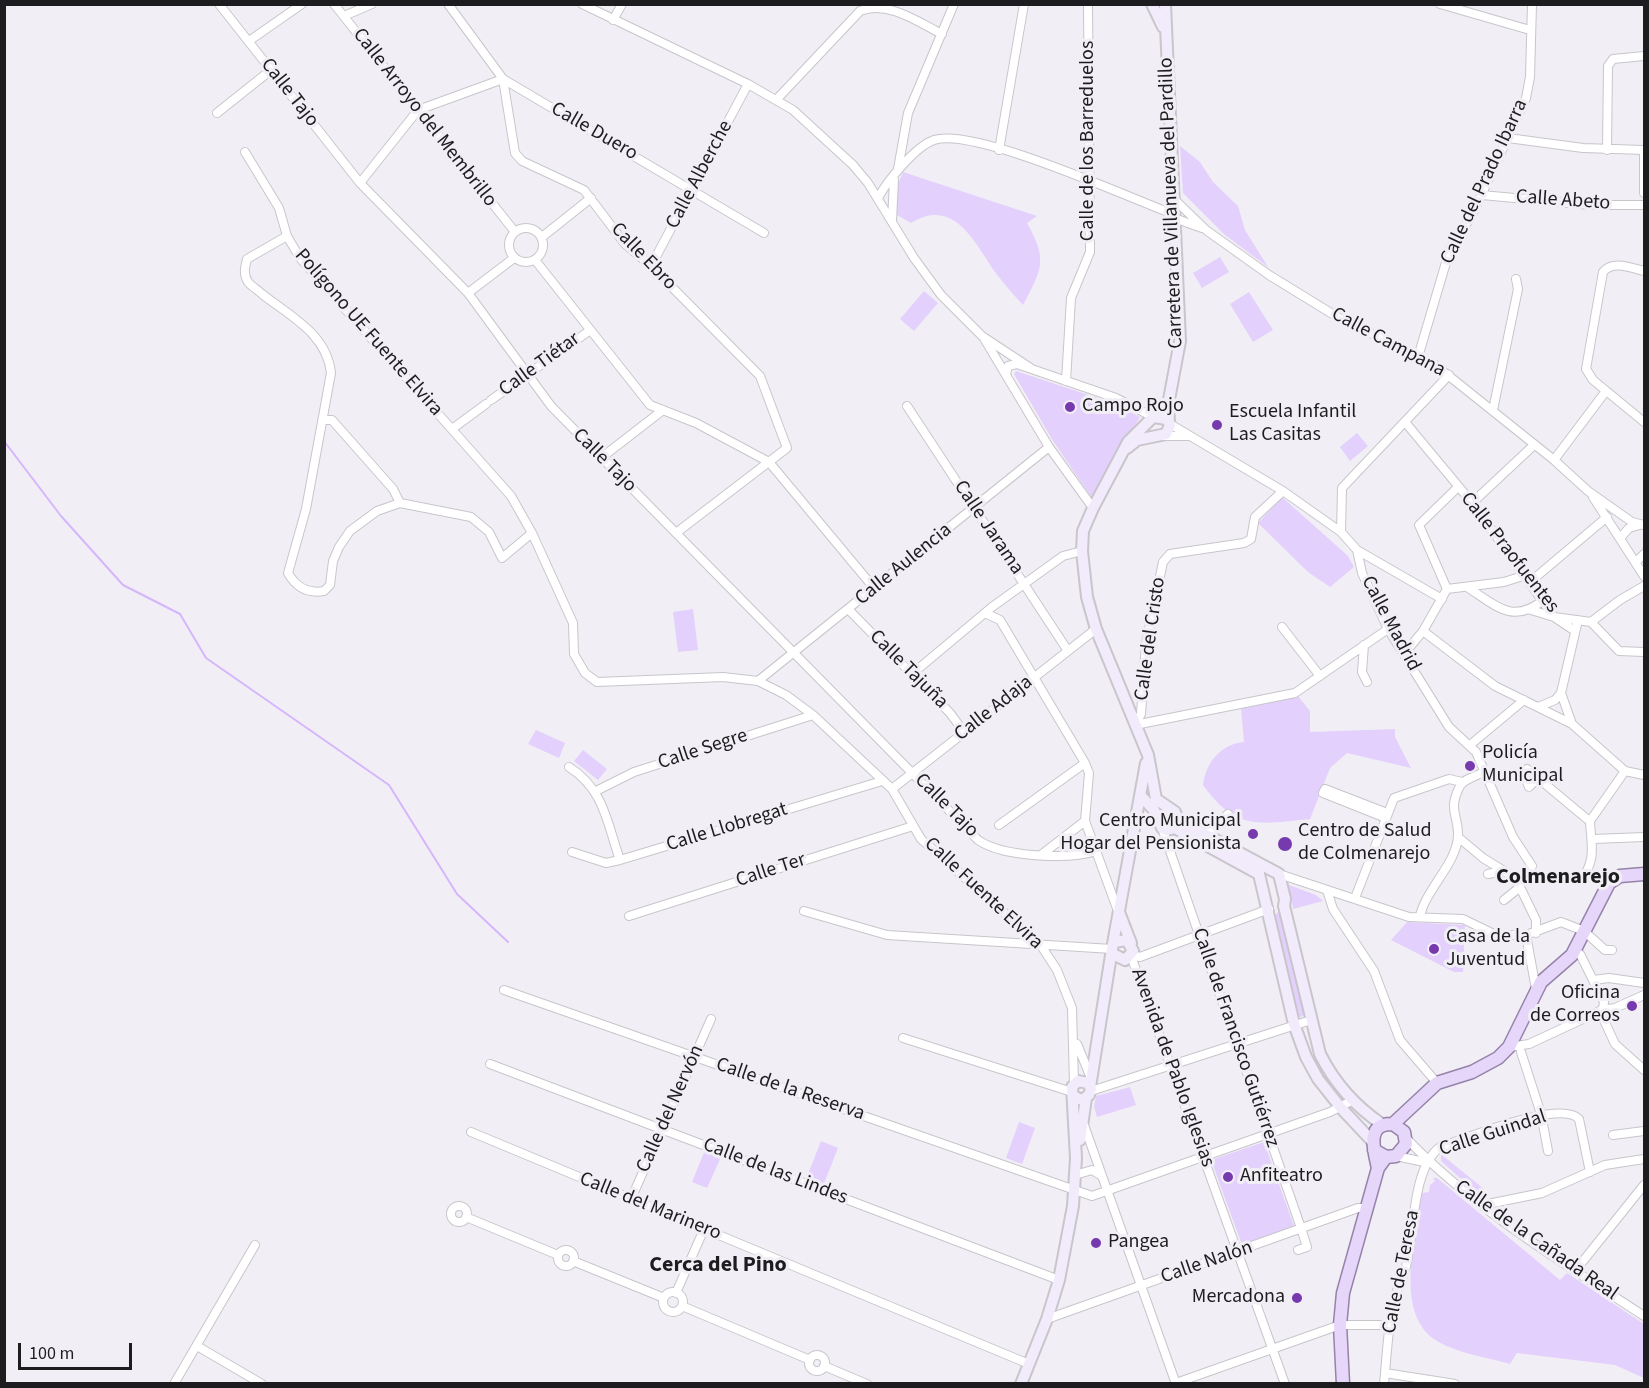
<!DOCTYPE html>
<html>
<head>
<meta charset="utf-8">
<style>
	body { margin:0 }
	#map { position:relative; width:1649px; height:1388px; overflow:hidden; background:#f1eff5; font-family:"Source Sans 3",sans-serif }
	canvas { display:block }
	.frame { position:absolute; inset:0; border:6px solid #1d1c1e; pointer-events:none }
	.scale { position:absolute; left:18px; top:1343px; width:114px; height:27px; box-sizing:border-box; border:3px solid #1d1c1e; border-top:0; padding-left:8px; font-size:18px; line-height:21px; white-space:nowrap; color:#1d1c1e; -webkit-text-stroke:4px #f1eff5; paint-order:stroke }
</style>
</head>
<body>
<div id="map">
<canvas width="1649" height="1388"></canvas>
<div class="frame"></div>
<div class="scale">100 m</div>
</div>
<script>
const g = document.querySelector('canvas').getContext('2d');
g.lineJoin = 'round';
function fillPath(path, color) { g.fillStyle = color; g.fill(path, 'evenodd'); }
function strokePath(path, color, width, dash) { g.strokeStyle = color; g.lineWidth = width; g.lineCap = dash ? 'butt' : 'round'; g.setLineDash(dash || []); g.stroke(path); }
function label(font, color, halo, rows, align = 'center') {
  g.font = font + ' "Source Sans 3",sans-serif'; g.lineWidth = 6; g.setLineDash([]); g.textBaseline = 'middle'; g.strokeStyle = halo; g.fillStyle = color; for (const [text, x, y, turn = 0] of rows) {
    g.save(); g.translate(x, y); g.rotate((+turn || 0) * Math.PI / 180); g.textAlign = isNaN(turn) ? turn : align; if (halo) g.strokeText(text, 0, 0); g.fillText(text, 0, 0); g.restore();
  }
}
const green = new Path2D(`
	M1180 146 1200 162 1213 182 1238 206 1245 230 1268 267 1225 235 1183 193Z
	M903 172 1037 216 1027 223C1048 260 1042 269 1023 305 1013 294 1004 284 995 272 975 243 954 196 911 223L897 215 896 189Z
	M1220 257 1229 272 1202 288 1193 273Z
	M924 291 938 303 914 331 900 319Z
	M1249 292 1273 330 1253 342 1230 304Z
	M1016 371 1113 403 1140 417 1092 498 1053 441 1014 374Z
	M1357 433 1368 446 1350 461 1340 447Z
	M1282 497 1348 556 1354 567 1330 587 1308 572 1258 523Z
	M693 609 698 650 678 652 673 612Z
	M1298 696 1310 711V732L1395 729V737L1411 768 1347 753 1330 768 1310 819C1259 824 1236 831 1203 785 1206 762 1221 744 1244 742L1241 709Z
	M536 730 565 743 559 758 528 744Z
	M583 750 607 769 598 780 574 761Z
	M1289 885 1316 895 1323 901 1293 909Z
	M1278 912H1281L1305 1014 1301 1017 1296 1015 1274 917Z
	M1407 922 1465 925 1463 972H1454L1391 940Z
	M1130 1087 1136 1105 1097 1117 1094 1107 1096 1096Z
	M1019 1122 1035 1128 1022 1164 1006 1158Z
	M821 1141 838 1148 823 1186 806 1179Z
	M1264 1142 1294 1226 1242 1245 1211 1160Z
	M705 1150 721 1157 707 1188 692 1182Z
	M1441 1154 1484 1189 1479 1195 1441 1161Z
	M1433 1178H1437L1560 1280 1567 1273 1644 1324V1378L1615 1365 1517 1353 1510 1364C1487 1357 1454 1353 1434 1339 1394 1311 1416 1234 1422 1193L1429 1192 1430 1185 1435 1181Z`);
const stream = new Path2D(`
	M4 441 61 516 123 585 180 614 206 658 389 785 457 894 508 942`);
const street = new Path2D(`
	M219 4 360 183 468 293 551 406 978 840C1002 857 1069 860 1096 851
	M334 4 515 232
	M448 4 503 79 764 233
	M582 4 748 84 793 110 853 165 868 183 914 258 941 295 982 336 1032 369
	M1440 4 1530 30
	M344 16 372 4
	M613 20 622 4
	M249 41 302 4
	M777 99 860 11C888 0 918 22 942 34
	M217 113 271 70
	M1508 138 1583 148 1644 150
	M999 150 1024 4
	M1607 150 1608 66 1613 59 1644 56
	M1644 150V193
	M245 152 279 208 287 236 300 258 511 496 532 533 573 623 574 654 585 673 597 682 723 677 758 681 786 695 813 715 892 789 921 839 1040 944 1057 970 1072 1008 1074 1084
	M898 169 908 113 954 4
	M360 183 418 110 503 79 515 153 522 161 584 190 625 244 651 266 760 376 787 448 676 533
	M1482 195 1590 205H1644
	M878 198C887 181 916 146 934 140 975 127 1127 197 1173 214
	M1173 198 1206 230 1269 275 1339 318 1434 364 1554 460 1588 491 1632 522 1644 525
	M1174 218 1202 228
	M892 221 894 180
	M509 245a17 17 0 1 1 34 0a17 17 0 1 1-34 0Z
	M287 236 247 259C245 267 243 274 248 282 251 286 258 290 262 294 290 316 327 334 331 373L306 509 288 573C296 587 307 594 324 591L330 585 333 561 339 547 350 531 377 511 400 503 471 517 489 532 502 558 532 533
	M542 237 591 198
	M535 260 650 405 696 423 769 462 874 588
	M651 266 748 84
	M1644 271C1631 268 1613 260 1603 272L1586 369 1593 380 1644 422
	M468 293 514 258
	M985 340 1049 447 1093 508
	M1418 357 1450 249 1472 215 1526 98 1530 77 1532 4
	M1006 374 1008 366 1017 364 1116 398 1153 417
	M1066 381 1071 298 1090 252 1088 4
	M491 400 589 331
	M907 406 1068 651
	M1493 410 1518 289 1516 279
	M323 420H332L393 489 400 503
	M1405 422 1474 505 1554 617 1591 622 1620 600 1644 586
	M1170 424 1283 491 1341 532 1357 550 1362 573 1388 629 1449 727 1476 752 1513 837 1532 866
	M452 429 486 404
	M1163 436H1190
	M601 458 663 410
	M1554 460 1606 391
	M1593 497 1644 576
	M1472 503 1534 445
	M1341 532 1342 488 1449 375
	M1621 537 1629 528 1640 525
	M1357 550 1442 599
	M1636 562 1644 554
	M1530 582 1607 517
	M1467 587C1494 604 1512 625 1542 601
	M1447 589 1419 525 1458 487
	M849 610 950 713 964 732
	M1531 610 1554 617 1575 631
	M987 614 1000 620 1085 763 1089 773 1085 821 1118 911
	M1591 622 1619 651 1644 652
	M1282 627 1320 676
	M1423 631 1495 686 1572 724 1625 771 1644 775
	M1364 645 1362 672 1367 682
	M1404 654 1423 631 1447 589 1504 582 1526 575
	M912 674 992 607 1063 556 1082 551
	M758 681 1049 447
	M1561 693 1572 724
	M1538 707 1555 700 1561 693 1578 620
	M1135 725 1141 714 1146 643 1163 562 1170 554 1244 543 1251 539 1255 517 1283 491
	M1135 725 1295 693 1388 629
	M1470 745 1524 700
	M569 767C604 789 607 823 620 860
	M1538 778 1529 787 1523 772 1527 769 1587 819 1590 821
	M892 789 1096 629
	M596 791 634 772 813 715
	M1386 818 1323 793 1325 789 1387 813
	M999 825 1085 763
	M1162 828 1301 1228 1307 1247 1298 1250
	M1205 835 1228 814
	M1458 837 1483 858 1512 876 1520 887 1536 920V933
	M1593 839 1644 837
	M572 852 606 863 620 860 882 781
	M1041 855 1085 821
	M1279 874 1409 917 1463 919 1496 935H1526L1561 922 1584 931 1605 950H1612
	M1488 874 1502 871
	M1581 880C1597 859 1591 845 1590 821L1625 771
	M1327 890 1333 909 1374 971 1400 1040 1437 1083
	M1355 898 1394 798 1449 779 1462 782
	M1504 900 1520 887
	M804 911 887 935 1112 949
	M629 916 913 826
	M1420 916C1426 889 1457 863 1458 836 1459 815 1447 811 1460 786 1464 779 1476 776 1484 772
	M1526 935 1536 989
	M1574 950 1580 954 1604 1002 1602 1016 1615 1044 1644 1070
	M1131 955 1140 957 1269 909
	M1131 956 1285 1384
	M1593 980 1609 978 1644 983
	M504 990 1092 1196 1330 1112 1353 1100
	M903 1038 1072 1092
	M1077 1044 1091 1078
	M1509 1047 1529 1044 1602 1010 1615 1008 1644 995
	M1521 1052 1541 1114 1548 1151
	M490 1064 1059 1280
	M1091 1091 1311 1020
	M1084 1125 1176 1384
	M471 1132 1029 1364
	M1613 1135 1644 1131
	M1406 1138C1475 1210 1562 1262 1644 1316
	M1396 1156 1429 1163
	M1075 1175 1092 1170 1102 1176
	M631 1199 711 1019
	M1483 1205 1542 1193 1605 1165 1644 1159
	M451 1214a8 8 0 1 1 16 0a8 8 0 1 1-16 0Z
	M466 1217 558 1255
	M558 1258a8 8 0 1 1 16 0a8 8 0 1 1-16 0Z
	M573 1261 664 1298
	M1575 1271 1644 1185
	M663 1302a10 10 0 1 1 20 0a10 10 0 1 1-20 0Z
	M676 1293 704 1229
	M682 1306 810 1360
	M1047 1319 1358 1208H1367
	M197 1346 262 1384
	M809 1363a8 8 0 1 1 16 0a8 8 0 1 1-16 0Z
	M824 1366 867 1384
	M1385 1373 1455 1384
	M1176 1383 1340 1325H1391
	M174 1384 255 1245
	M1384 1384C1387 1354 1388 1320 1397 1291 1398 1285 1402 1280 1404 1274 1415 1240 1410 1170 1440 1147 1465 1139 1560 1099 1579 1119L1590 1172`);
const secondary = new Path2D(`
	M1152 4 1163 27
	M1165 4 1180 341 1168 405 1169 422
	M1127 448 1137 440 1166 434 1170 425 1167 419 1153 417 1128 442 1093 508 1083 531 1082 551 1087 597 1096 629 1148 755 1156 799
	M1141 796 1154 810 1162 828 1167 830 1175 828
	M1156 799 1175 812 1178 820
	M1178 820 1279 874 1285 899 1284 906 1320 1054C1334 1082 1356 1107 1383 1125
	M1175 828 1259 874 1294 1024 1306 1057 1318 1079 1341 1108 1372 1141
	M1119 912 1131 943
	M1113 954 1125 960 1133 951 1127 940 1114 942
	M1090 1087 1112 949 1146 763
	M1080 1140 1086 1098
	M1021 1384 1047 1319 1059 1280 1073 1206 1076 1158 1072 1087 1078 1081 1088 1083 1091 1089 1089 1095 1082 1100 1075 1097`);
const primary = new Path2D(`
	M1393 1124 1437 1083 1472 1072 1498 1058 1509 1047 1541 982 1572 955 1609 883 1620 876 1644 874
	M1374 1150 1386 1157 1396 1156 1406 1144 1404 1132 1393 1124C1365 1123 1374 1150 1378 1168
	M1343 1384 1340 1325 1343 1293 1378 1168 1386 1157`);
const markers = [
	[1070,407,6,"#7739ae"],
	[1217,425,6,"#7739ae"],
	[1470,766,6,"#7739ae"],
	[1253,834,6,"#7739ae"],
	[1285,844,8,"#7739ae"],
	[1434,949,6,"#7739ae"],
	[1632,1006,6,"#7739ae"],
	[1228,1177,6,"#7739ae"],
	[1096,1243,6,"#7739ae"],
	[1297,1298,6,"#7739ae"]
];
const streetNames = [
	["Calle Tajo",289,93,52],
	["Calle Arroyo del Membrillo",424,118,52],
	["Calle Duero",594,132,30],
	["Calle de los Barreduelos",1089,141,-90],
	["Calle Alberche",700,175,-62],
	["Calle del Prado Ibarra",1485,182,-65],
	["Calle Abeto",1563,201,4],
	["Carretera de Villanueva del Pardillo",1172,203,-92],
	["Calle Ebro",643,257,46],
	["Polígono UE Fuente Elvira",368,333,49],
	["Calle Campana",1388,343,28],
	["Calle Tiétar",540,365,-36],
	["Calle Tajo",604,461,45],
	["Calle Jarama",988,528,56],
	["Calle Praofuentes",1509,553,52],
	["Calle Aulencia",904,565,-39],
	["Calle Madrid",1390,624,62],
	["Calle del Cristo",1151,639,-82],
	["Calle Tajuña",908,670,45],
	["Calle Adaja",994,709,-38],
	["Calle Segre",703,750,-18],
	["Calle Tajo",946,806,45],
	["Calle Llobregat",727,828,-17],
	["Calle Ter",771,871,-18],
	["Calle Fuente Elvira",983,894,43],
	["Calle de Francisco Gutiérrez",1235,1038,71],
	["Avenida de Pablo Iglesias",1172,1068,70],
	["Calle de la Reserva",790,1090,19],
	["Calle del Nervón",671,1109,-66],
	["Calle Guindal",1493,1134,-18],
	["Calle de las Lindes",775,1172,21],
	["Calle del Marinero",650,1207,22],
	["Calle de la Cañada Real",1536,1241,35],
	["Calle Nalón",1207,1263,-19],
	["Calle de Teresa",1402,1272,-79]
];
const poiNames = [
	["Campo Rojo",1082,407],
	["Escuela Infantil",1229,413],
	["Las Casitas",1229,436],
	["Policía",1482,754],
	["Municipal",1482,777],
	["Centro Municipal",1241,822,"right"],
	["Hogar del Pensionista",1241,845,"right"],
	["Centro de Salud",1298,832],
	["de Colmenarejo",1298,855],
	["Casa de la",1446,938],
	["Juventud",1446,961],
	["Oficina",1620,994,"right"],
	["de Correos",1620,1017,"right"],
	["Anfiteatro",1240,1177],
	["Pangea",1108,1243],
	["Mercadona",1285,1298,"right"]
];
const quarterNames = [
	["Colmenarejo",1558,878],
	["Cerca del Pino",718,1266]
];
fillPath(green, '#e3d0fc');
strokePath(stream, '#d5b6fc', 2);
strokePath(street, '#c8c5cb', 10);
strokePath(secondary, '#c8c5cb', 14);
strokePath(primary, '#9583aa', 15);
strokePath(street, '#fff', 8);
strokePath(secondary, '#f2ebfc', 10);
strokePath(primary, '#e6d6f9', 12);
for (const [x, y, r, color] of markers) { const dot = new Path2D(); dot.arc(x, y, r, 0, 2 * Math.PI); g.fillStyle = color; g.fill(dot); strokePath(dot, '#f1eff5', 2); }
label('20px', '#1d1c1e', '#f1eff5', streetNames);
label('20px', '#1d1c1e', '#f1eff5', poiNames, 'left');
label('bold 22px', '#1d1c1e', '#f1eff5', quarterNames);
</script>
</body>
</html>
